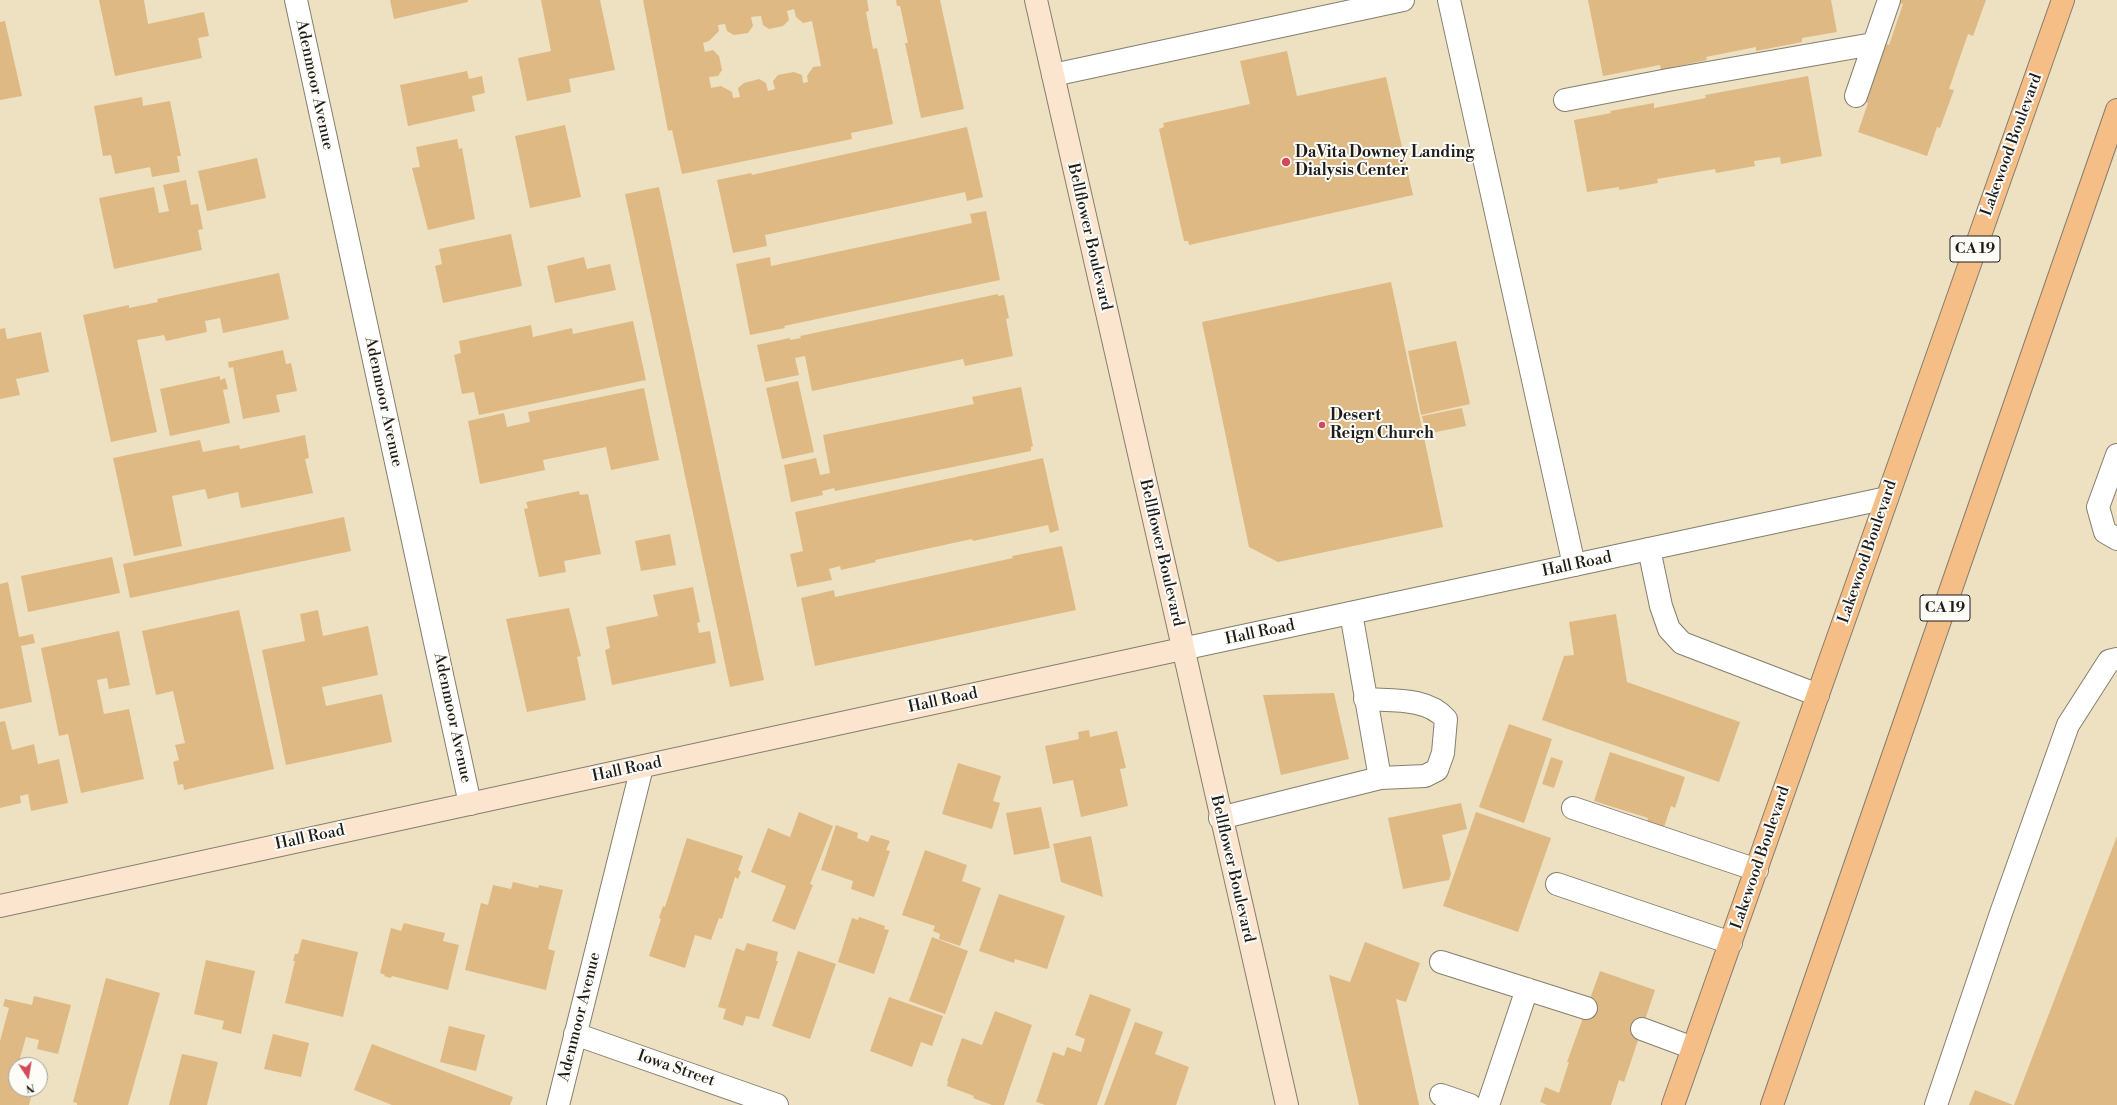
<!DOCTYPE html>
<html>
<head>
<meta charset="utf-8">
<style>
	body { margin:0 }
	#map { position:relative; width:2117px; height:1105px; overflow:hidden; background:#ede1c1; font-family:"Libre Bodoni",serif }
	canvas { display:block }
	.north { position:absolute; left:8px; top:1057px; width:40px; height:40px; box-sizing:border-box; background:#fdfcf7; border:1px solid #a3a29f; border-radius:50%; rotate:168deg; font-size:11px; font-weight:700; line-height:16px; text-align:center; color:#1c1c1c }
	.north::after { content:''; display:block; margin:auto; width:14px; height:18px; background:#d1495b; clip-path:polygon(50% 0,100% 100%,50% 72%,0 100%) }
</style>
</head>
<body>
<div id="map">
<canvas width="2117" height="1105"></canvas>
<div class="north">N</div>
</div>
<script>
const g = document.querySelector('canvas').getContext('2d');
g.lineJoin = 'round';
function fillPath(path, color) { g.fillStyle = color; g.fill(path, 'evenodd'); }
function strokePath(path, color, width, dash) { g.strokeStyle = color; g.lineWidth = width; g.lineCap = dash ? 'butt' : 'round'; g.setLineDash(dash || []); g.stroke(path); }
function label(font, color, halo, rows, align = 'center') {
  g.font = font + ' "Libre Bodoni",serif'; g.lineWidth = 4; g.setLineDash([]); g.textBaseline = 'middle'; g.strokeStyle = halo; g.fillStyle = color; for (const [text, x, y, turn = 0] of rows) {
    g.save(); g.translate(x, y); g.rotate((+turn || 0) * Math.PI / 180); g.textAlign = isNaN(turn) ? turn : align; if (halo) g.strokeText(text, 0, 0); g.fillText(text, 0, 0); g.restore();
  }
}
const building = new Path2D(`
	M99 0H144L148 24 204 12 209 36 198 38 202 58 115 76Z
	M390 0H468V2L394 19Z
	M541 0H600L615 70 569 79 571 92 527 101 518 58 551 51Z
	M643 0H867L869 11 866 12 873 49 877 48 893 124 851 133 852 139 682 174 672 130 668 131ZM794 9 796 17 803 23 812 21 821 66 813 67 807 76 808 82 803 83 802 75 794 72 778 75 773 81 775 89 768 91 766 83 759 79 744 83 738 88 740 97 733 98 732 92 721 86 711 88 709 77 718 76 722 70 719 56 713 50 705 52 703 43 709 41 719 31 718 25 725 24 727 31 734 35 748 33 753 26 751 17 761 16 763 25 769 29 783 26 789 20 787 11Z
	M896 0H940L964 109 921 118 905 43H908L900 6H897Z
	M1588 0H1831L1837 32 1802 38V42L1756 51V47L1706 57 1707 60 1661 70 1660 65 1603 76Z
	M1901 0H1986L1973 36 1968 34 1949 89 1954 90 1940 128 1937 127 1927 156 1858 132 1868 103 1865 102 1886 44 1889 45 1903 4 1900 3Z
	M5 21 22 96 0 100V22Z
	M1287 51 1297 96 1386 77 1413 195 1189 245 1188 241H1184L1159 129 1164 127 1163 123 1250 104 1240 61Z
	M467 71 469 79 482 76 485 93 472 96 475 111 408 126 400 85Z
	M1808 76 1822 156 1781 164 1780 157 1754 161 1755 166 1716 173 1715 169 1657 179 1658 183 1619 190V187L1587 192 1574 120 1611 113 1610 111 1654 103V108L1706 98 1705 95Z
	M142 97 143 106 170 101 181 156H177L180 172 152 177 150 167 115 174 111 155 103 156 94 106Z
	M565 125 581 197 530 208 515 136Z
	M967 127 983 197 967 201 965 192 765 235 767 246 733 253 717 180 751 173 752 175Z
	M457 139 459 149 462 148 475 219 428 230 412 168 420 167 416 147Z
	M257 158 266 198 207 211 198 171Z
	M186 180 191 205 198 204 203 229 198 230 202 250 114 269 99 198 154 187 159 213 169 211 163 185Z
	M659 187 764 680 730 687 625 194Z
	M986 211 1000 280 784 326 785 328 750 335 736 264 770 257 771 266 972 223 970 214Z
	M511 234 522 286 443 303 435 266 442 264 439 249Z
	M584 257 587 269 610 264 616 290 555 303 547 266Z
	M279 273 289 319 223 333 220 318 205 321 207 332 166 341 164 335 137 340 157 432 111 442 83 315 129 305V308L158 302 157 299Z
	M1391 282 1443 527 1278 562 1249 547 1202 322Z
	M998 294V296L1004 295 1009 318 1006 319 1013 356 965 366 963 359 812 391 805 356 795 358 799 375 765 382 757 345 790 338V340L801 338 800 336Z
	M633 321 646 380 479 415 474 392 462 394 454 355 461 353 459 341 531 325 533 337 572 328 573 334Z
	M5 328 7 339 41 332 49 372 16 379 20 395 0 399V329Z
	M1456 341 1470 404 1421 415 1408 351Z
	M283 350 286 364 291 363 297 391 276 395 280 412 243 419 233 367 229 368 228 362Z
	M220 376V380L225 378 228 389 223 390 230 423 170 436 160 389Z
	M798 381 814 452 782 459 766 388Z
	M1021 387 1033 446 1031 447V451L835 491 834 488 822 491 823 495 791 502 784 465 816 458 820 475 830 473 823 435 974 404 972 397Z
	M644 388 659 460 611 470 606 447 543 460 545 470 480 484 468 421 504 413 507 427 530 422 528 412Z
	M1462 408 1466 426 1426 434 1422 416Z
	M305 435 309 458 305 459 313 493 241 508 238 492 208 499 205 489 172 496 182 546 134 556 113 458 200 440 203 452 239 445 240 449Z
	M1043 458 1059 530 1050 533 1048 525 973 541 972 539 875 560 876 562 841 570 840 566 829 569 832 580 797 587 790 554 803 551 795 512Z
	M579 491 580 495 588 494 601 554 564 561 566 572 539 577 524 509 528 508 526 502Z
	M344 517 351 551 130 598 123 564Z
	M670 534 676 565 641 571 635 541Z
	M1062 546 1076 610 815 666 801 598 834 590 835 597 1013 558 1012 556Z
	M112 557 120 593 28 612 21 576Z
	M8 582 19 637 33 634 35 643 21 646 32 702 0 709V584Z
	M693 587 700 622 697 623 699 633 710 631 716 663 612 685 605 650 610 648 606 627 658 616 653 595Z
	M569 608 581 656 577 657 586 700 527 712 506 619Z
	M239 610 274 769 184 790 183 784 178 785 173 762 179 760 175 745 185 743 173 691 156 695 142 631Z
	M318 610 323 636 368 626 378 675 322 687 326 706 382 694 392 742 286 765 262 650 305 641 300 614Z
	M1616 614 1627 682 1740 722 1719 782 1542 720 1564 656 1574 655 1569 622Z
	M119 631 130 685 109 689 107 678 97 680 104 714 129 709 144 779 81 793 68 734 59 736 41 648Z
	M1334 693 1349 759 1281 775 1263 695Z
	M5 721 12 750 34 744 38 764 59 759 68 803 31 811 28 794 20 796 21 803 0 808V722Z
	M1509 724 1552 739 1524 823 1479 807Z
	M1089 730 1090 737 1117 731 1126 768 1120 769 1128 806 1081 817 1073 780 1053 784 1045 746 1079 739 1078 732Z
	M1610 752 1685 777 1675 808 1671 806 1663 830 1647 824 1648 818 1594 801Z
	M1551 757 1563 761 1554 788 1542 784Z
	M958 763 1001 776 993 801 1000 803 992 829 942 814Z
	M1461 803 1467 829 1442 835 1451 874 1449 880 1403 889 1388 818Z
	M1041 807 1050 848 1014 855 1006 813Z
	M799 812 833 826 810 884 813 885 795 930 772 921 786 886 751 872 768 828 790 837Z
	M1476 812 1551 838 1518 932 1443 906Z
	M836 825 858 833 857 838 868 842 871 835 890 841 886 850 890 851 874 897 851 889 853 881 821 870Z
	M1091 836 1103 897 1061 882 1053 844Z
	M2117 836V1105H2014Z
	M687 838 743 856 738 870 741 872 738 879 735 877 722 919 719 918 711 940 695 935 685 968 649 956 661 919 659 918 663 906 665 907Z
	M925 850 967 865 962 881 981 888 960 946 939 939 940 934 933 931 935 926 902 915Z
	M513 882 538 888 539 885 563 890 548 949 555 951 546 990 465 970 481 903 488 905 493 885 511 889Z
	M999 894 1065 916 1047 969 1015 959 1014 963 979 951Z
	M859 917 885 926 884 929 889 930 874 974 838 962 852 918 858 920Z
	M404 923 445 933 443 941 459 945 448 990 392 976 391 978 384 976 385 975 380 973 391 928 401 931Z
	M932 937 968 951 945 1014 909 1001Z
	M302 939 358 952 343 1017 285 1003 295 961H293L295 954H298Z
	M1365 942 1420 963 1406 1002 1396 999 1419 1105H1359L1329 975 1350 982Z
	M747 943 778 952 776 961H778L759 1019 746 1016 743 1026 723 1019 726 1009 718 1007 736 948 744 951Z
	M798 951 836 964 810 1039 772 1026Z
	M206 960 255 971 241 1034 222 1029 224 1021 194 1014Z
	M1600 971 1655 990 1624 1082 1619 1080 1611 1105H1547L1540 1102 1545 1087 1559 1093 1569 1062H1567Z
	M106 978 160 993 128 1105H77V1103L73 1102Z
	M1090 994 1131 1009 1097 1105H1045L1036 1102 1053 1052 1064 1056 1067 1047 1081 1052 1085 1039 1075 1035Z
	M34 996 71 1005 58 1054 37 1049 39 1040 26 1037 20 1058 40 1064 16 1065V1089H33L29 1105H0V1041L9 1008 3 1006 5 999 32 1005Z
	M889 997 943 1016 932 1046 921 1042 912 1067 870 1051Z
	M995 1011 1032 1025 1004 1105H992L973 1098 974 1096 947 1086 948 1081H947L962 1038 982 1045Z
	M1135 1022 1163 1032 1155 1054 1189 1067 1176 1105H1104Z
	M449 1026 485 1035 476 1071 440 1062Z
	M273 1034 309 1043 301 1077 264 1069Z
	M372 1044 513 1097 510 1105H392L354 1090Z
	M182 1054 218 1062 207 1105H169Z
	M1975 1090 2013 1105H1969Z`);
const lane = new Path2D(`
	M1449 0 1574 565
	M1053 75 1403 0
	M1856 96 1889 0
	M1565 100 1668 80 1873 44
	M2117 455 2098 507 2105 532 2117 539
	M1649 549 1661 606 1669 629 1682 643 1818 695
	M1351 613 1380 778
	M1573 808 1757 870
	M1220 818 1380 778 1425 776 1437 770 1443 753 1446 719C1427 697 1392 701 1365 699
	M1557 884 1731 943
	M1441 962 1586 1008
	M1642 1029 1693 1048
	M1441 1095 1470 1105
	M1488 1105 1527 989
	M1936 1105 2001 913 2068 725 2109 661 2117 659`);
const street = new Path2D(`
	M296 0 470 804
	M1182 649 1887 498
	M575 1034 777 1105
	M558 1105 642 767`);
const secondary = new Path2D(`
	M1036 0 1287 1105
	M0 906 1182 649`);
const primary = new Path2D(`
	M1673 1105 2063 0
	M1772 1105 2117 110`);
const markers = [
	[1286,162,5,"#d1495b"],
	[1322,425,4,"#d1495b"]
];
const shields = [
	[1975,249,50],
	[1945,608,50]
];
const shieldNames = [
	["CA 19",1975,249],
	["CA 19",1945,608]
];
const streetNames = [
	["Adenmoor Avenue",314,85,78],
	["Lakewood Boulevard",2012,145,-70],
	["Bellflower Boulevard",1089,237,77],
	["Adenmoor Avenue",383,402,78],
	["Lakewood Boulevard",1868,552,-71],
	["Bellflower Boulevard",1161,553,77],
	["Hall Road",1577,565,-12],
	["Hall Road",1260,633,-12],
	["Hall Road",943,701,-12],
	["Adenmoor Avenue",452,718,78],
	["Hall Road",627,770,-12],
	["Hall Road",310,838,-12],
	["Lakewood Boulevard",1761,858,-71],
	["Bellflower Boulevard",1232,869,77],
	["Adenmoor Avenue",580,1017,-76],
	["Iowa Street",676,1069,19]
];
const poiNames = [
	["DaVita Downey Landing",1295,153],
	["Dialysis Center",1295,171],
	["Desert",1330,416],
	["Reign Church",1330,434]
];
fillPath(building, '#dfb984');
strokePath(lane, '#847e6e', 24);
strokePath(street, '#847e6e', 24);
strokePath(secondary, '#847e6e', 24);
strokePath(primary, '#847e6e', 24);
strokePath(lane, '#fff', 22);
strokePath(street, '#fff', 22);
strokePath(secondary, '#fbe5cf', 22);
strokePath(primary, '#f6be87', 22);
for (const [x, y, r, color] of markers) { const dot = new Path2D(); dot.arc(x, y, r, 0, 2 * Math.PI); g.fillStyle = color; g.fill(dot); strokePath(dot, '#fdfcf7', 1.5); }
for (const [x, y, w] of shields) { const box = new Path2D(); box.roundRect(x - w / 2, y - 13, w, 26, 3); g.fillStyle = '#fdfcf7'; g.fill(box); strokePath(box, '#1c1c1c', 1); }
label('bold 15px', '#1c1c1c', null, shieldNames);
label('16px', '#1c1c1c', '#fdfcf7', streetNames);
label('bold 16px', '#1c1c1c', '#fdfcf7', poiNames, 'left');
</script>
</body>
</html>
